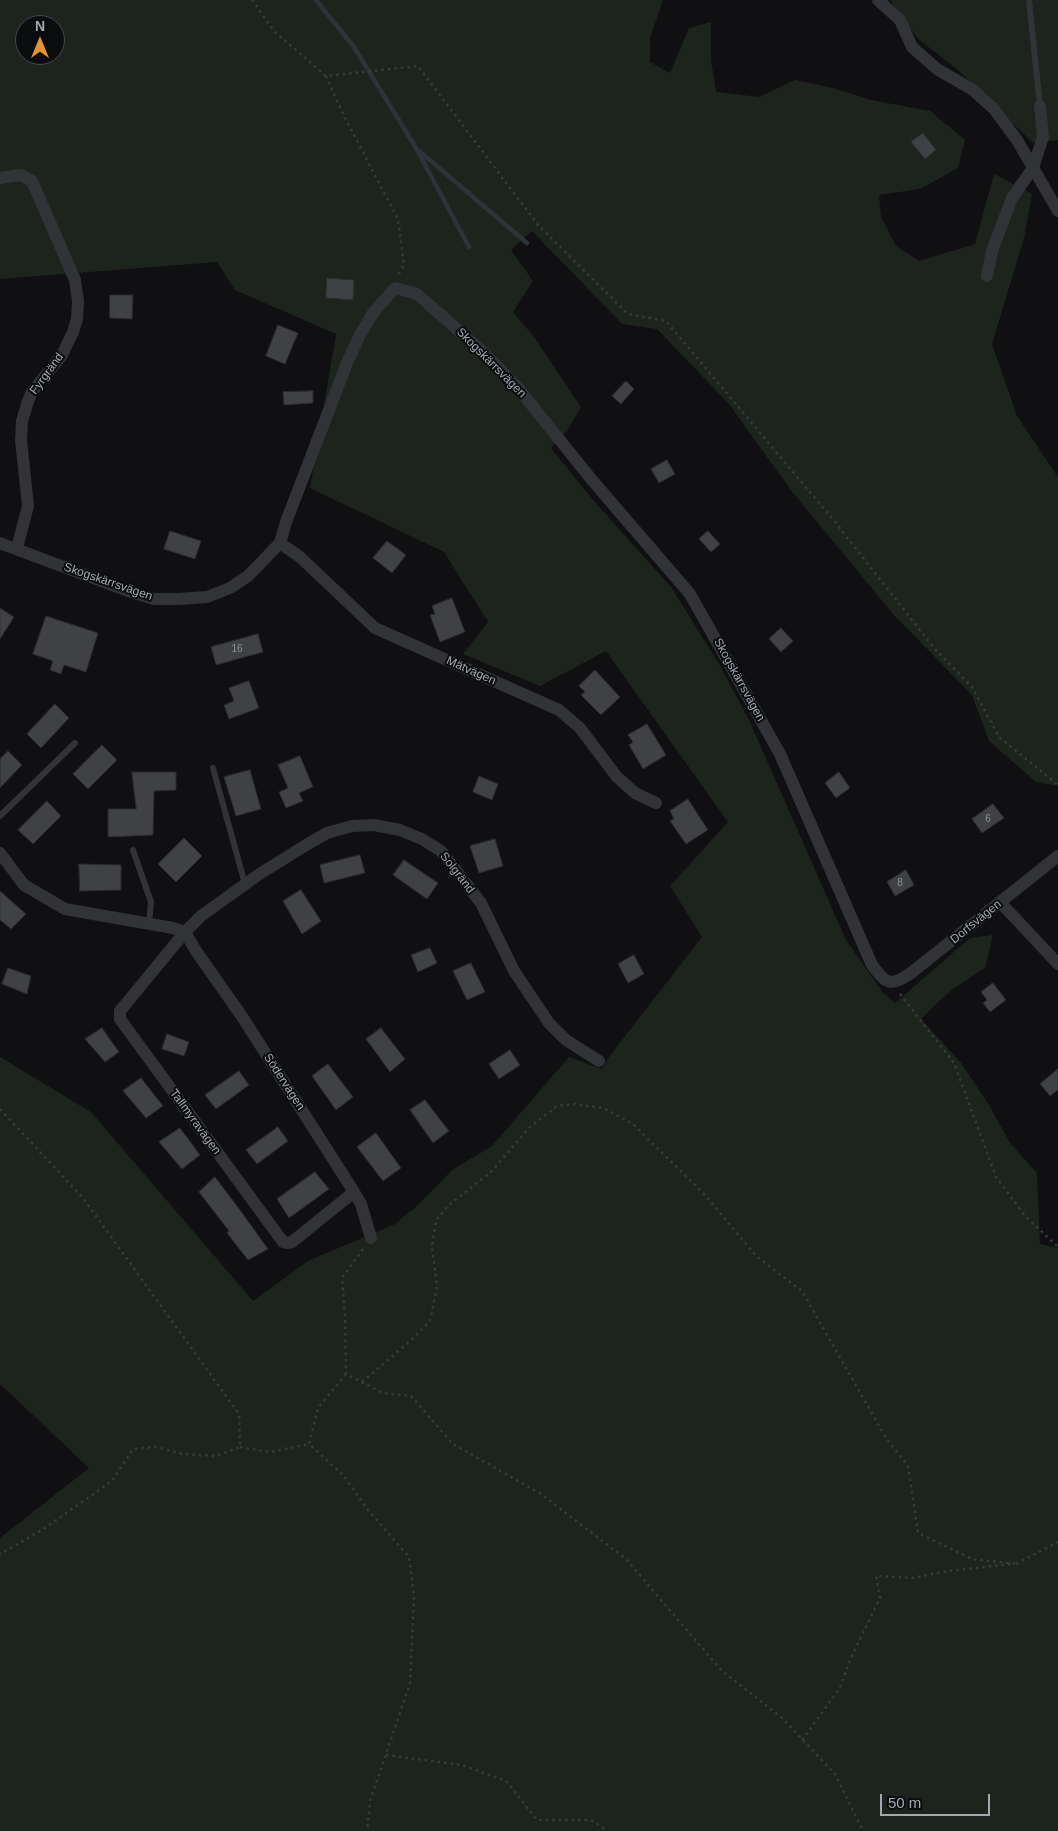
<!DOCTYPE html>
<html>
<head>
<meta charset="utf-8">
<style>
	body { margin:0 }
	#map { position:relative; width:1058px; height:1831px; overflow:hidden; background:#101012; font-family:Arial,sans-serif }
	canvas { display:block }
	.north { position:absolute; left:15px; top:15px; width:50px; height:50px; box-sizing:border-box; background:#0b0c0d; border:1px solid #474b4f; border-radius:50%; rotate:0deg; font-size:14px; font-weight:700; line-height:20px; text-align:center; color:#a2a9b1 }
	.north::after { content:''; display:block; margin:auto; width:18px; height:22px; background:#e49236; clip-path:polygon(50% 0,100% 100%,50% 72%,0 100%) }
	.scale { position:absolute; left:880px; top:1794px; width:110px; height:22px; box-sizing:border-box; border:2px solid #a2a9b1; border-top:0; padding-left:6px; font-size:15px; line-height:18px; white-space:nowrap; color:#a2a9b1; -webkit-text-stroke:4px #0b0c0d; paint-order:stroke }
</style>
</head>
<body>
<div id="map">
<canvas width="1058" height="1831"></canvas>
<div class="north">N</div>
<div class="scale">50 m</div>
</div>
<script>
const g = document.querySelector('canvas').getContext('2d');
g.lineJoin = 'round';
function fillPath(path, color) { g.fillStyle = color; g.fill(path, 'evenodd'); }
function strokePath(path, color, width, dash) { g.strokeStyle = color; g.lineWidth = width; g.lineCap = dash ? 'butt' : 'round'; g.setLineDash(dash || []); g.stroke(path); }
function label(font, color, halo, rows, align = 'center') {
  g.font = font + ' Arial,sans-serif'; g.lineWidth = 4; g.setLineDash([]); g.textBaseline = 'middle'; g.strokeStyle = halo; g.fillStyle = color; for (const [text, x, y, turn = 0] of rows) {
    g.save(); g.translate(x, y); g.rotate((+turn || 0) * Math.PI / 180); g.textAlign = isNaN(turn) ? turn : align; if (halo) g.strokeText(text, 0, 0); g.fillText(text, 0, 0); g.restore();
  }
}
const green = new Path2D(`
	M0 0H663L650 38V62L670 73 689 28 711 22V60L716 92 759 97 795 80 833 88 871 100 930 111 965 140 958 168 920 189 879 195 881 217 896 246 919 261 975 244 994 174 1032 194 1024 238 992 344 1017 416 1058 477V786L1036 782 989 741 972 695 893 614 790 489 729 404 657 329 622 324 532 231 511 250 533 281 513 312 535 338 581 407 567 431 551 448 593 500 671 587 718 662 749 720 846 940 884 994 895 1003 970 938 993 935 985 968 950 991 921 1019 961 1063 989 1105 1010 1143 1037 1173 1040 1244 1058 1248V1831H0V1538L89 1468 0 1384V1057L91 1112 253 1301 308 1261 395 1224 418 1205 452 1170 492 1146 569 1057 602 1069 608 1058 702 937 670 886 728 822 606 651 540 686 463 654 488 622 444 552 310 488 336 334 235 290 217 262 0 279ZM25 25H55V55H25Z
	M890 0H1058V140L1033 143 958 70 917 38Z`);
const stream = new Path2D(`
	M316 0 354 47 416 148 469 247
	M418 150 527 243`);
const building = new Path2D(`
	M923 133 936 150 925 159 911 142Z
	M327 278 354 280 353 300 326 298Z
	M110 295H133L132 319 110 318Z
	M278 325 298 333 285 364 266 356Z
	M626 381 634 389 621 404 612 396Z
	M313 391V403L284 405 283 392Z
	M667 460 675 474 659 483 651 469Z
	M170 531 201 541 195 559 164 549Z
	M708 531 720 544 711 552 699 539Z
	M387 541 406 555 392 573 373 558Z
	M452 598 465 632 440 642 430 615 435 614 432 606Z
	M0 608 14 617 0 639Z
	M46 616 98 633 86 672 64 665 61 674 50 670 53 661 33 654Z
	M781 628 793 641 781 652 769 639Z
	M258 634 263 652 216 665 211 647Z
	M595 670 620 697 601 715 581 695 585 692 579 686Z
	M249 681 259 708 229 719 224 705 234 701 229 688Z
	M55 704 69 718 41 748 27 734Z
	M647 724 666 755 643 769 629 745 633 742 628 735Z
	M102 745 117 760 88 789 73 774Z
	M8 751 22 765 0 788V759Z
	M300 756 313 787 299 793 303 801 286 808 279 792 288 788 278 765Z
	M250 770 261 809 236 816 224 777Z
	M132 772H176V790L154 791 153 835 108 837V809H136Z
	M839 772 850 788 836 798 825 783Z
	M479 776 498 784 492 800 473 792Z
	M688 799 708 830 686 844 670 821 674 819 670 811Z
	M47 801 61 816 33 844 18 830Z
	M993 804 1004 818 982 833 972 819Z
	M184 838 202 856 176 882 158 864Z
	M495 839 503 866 479 873 470 846Z
	M360 855 365 873 324 883 320 865Z
	M404 860 438 883 427 899 393 875Z
	M79 864 121 865V890L80 891Z
	M906 870 914 885 895 896 887 882Z
	M301 890 321 921 302 934 283 901Z
	M0 891 26 914 11 929 0 920Z
	M430 948 437 963 418 972 411 955Z
	M634 955 644 974 628 983 618 964Z
	M471 963 485 992 467 1000 453 971Z
	M8 968 31 976 27 994 2 984Z
	M993 983 1006 1000 990 1012 983 1003 987 1000 981 992Z
	M102 1028 119 1052 105 1062 85 1039Z
	M381 1028 405 1059 390 1072 366 1039Z
	M167 1034 189 1042 184 1056 162 1049Z
	M510 1050 520 1065 499 1079 489 1064Z
	M328 1064 353 1097 336 1110 312 1076Z
	M1058 1069V1090L1050 1096 1040 1084Z
	M239 1071 249 1085 216 1109 205 1095Z
	M141 1078 163 1106 146 1118 123 1091Z
	M425 1100 449 1131 433 1143 410 1110Z
	M278 1127 288 1141 257 1164 246 1150Z
	M180 1128 200 1155 182 1169 159 1142Z
	M376 1133 401 1168 383 1181 357 1147Z
	M315 1172 329 1189 289 1218 277 1199Z
	M215 1177 240 1210 268 1249 248 1260 227 1233 229 1231 199 1192Z`);
const path = new Path2D(`
	M252 0 275 32 326 76 418 66 538 225 628 314 666 321 835 522 934 648 972 687 999 737 1058 785
	M326 76 344 116 398 219 404 265 398 275
	M900 994 954 1063 996 1177 1026 1217 1058 1247
	M0 1109 83 1198 239 1414 240 1447 216 1456 182 1454 156 1447 133 1449 112 1481 42 1530 0 1554
	M363 1249 342 1278 345 1317 346 1374 383 1393 411 1396 453 1444 541 1494 626 1559 721 1670 782 1718 835 1774 863 1831
	M346 1374 318 1408 309 1444 344 1476 367 1509 409 1557 414 1598 410 1683 370 1801 367 1831
	M362 1382 409 1342 430 1321 437 1287 432 1246 436 1220 449 1205 491 1172 530 1127 557 1106 573 1104 603 1108 633 1124 705 1195 757 1257 802 1291 886 1438 908 1466 918 1533 972 1559 1017 1564
	M240 1447 270 1452 309 1444
	M1016 1564 1058 1542
	M802 1740 840 1688 850 1660 880 1598 876 1576 913 1578 949 1571 1011 1564
	M386 1755 462 1765 506 1781 537 1820H591L608 1831`);
const lane = new Path2D(`
	M1029 0 1040 106
	M213 768 245 884
	M0 816 75 743
	M133 850 151 902 149 924`);
const street = new Path2D(`
	M878 0 900 20 912 47 937 69 973 90 994 109 1017 140 1058 211
	M0 178 21 175 32 181 75 280 78 301 77 319 73 332 62 355 32 392 28 401 22 421 21 440 28 506 17 548
	M987 276 992 251 1012 198 1033 168 1043 137 1040 106
	M0 543 128 591 154 599H179L207 597 230 588 248 576 280 543 286 522 347 363 360 335 373 313 395 288 417 294 483 352 518 388 592 480 690 594 780 754 872 965C886 983 889 988 911 973L1058 856
	M280 543 300 557 375 628 559 710 580 728 617 777 635 793 656 803
	M0 853 24 885 65 909 173 928 185 932 201 916 258 875 306 845 327 833 352 826 374 825 400 830 422 839 441 851 481 903 514 971 549 1023 566 1040 599 1061
	M1000 902 1058 964
	M354 1192 292 1242 287 1243 283 1242 120 1019V1011L185 932 196 951 243 1018 354 1192 361 1204 371 1238`);
const numberNames = [
	["16",237,649],
	["6",988,819],
	["8",900,883]
];
const streetNames = [
	["Skogskärrsvägen",491,363,45],
	["Fyrgränd",47,374,-54],
	["Skogskärrsvägen",108,582,19],
	["Mätvägen",471,671,24],
	["Skogskärrsvägen",739,680,61],
	["Solgränd",457,873,52],
	["Dorfsvägen",976,922,-39],
	["Södervägen",284,1082,57],
	["Tallmyravägen",195,1122,54]
];
fillPath(green, '#1d241d');
strokePath(stream, '#2b3439', 4.5);
fillPath(building, '#3f4145');
strokePath(building, '#2a2b2d', 1);
strokePath(path, '#383a3d', 2.5, [2.5, 4]);
strokePath(lane, '#323336', 6);
strokePath(street, '#323336', 12);
label('10px', '#898f96', null, numberNames);
label('12px', '#a2a9b1', '#0b0c0d', streetNames);
</script>
</body>
</html>
